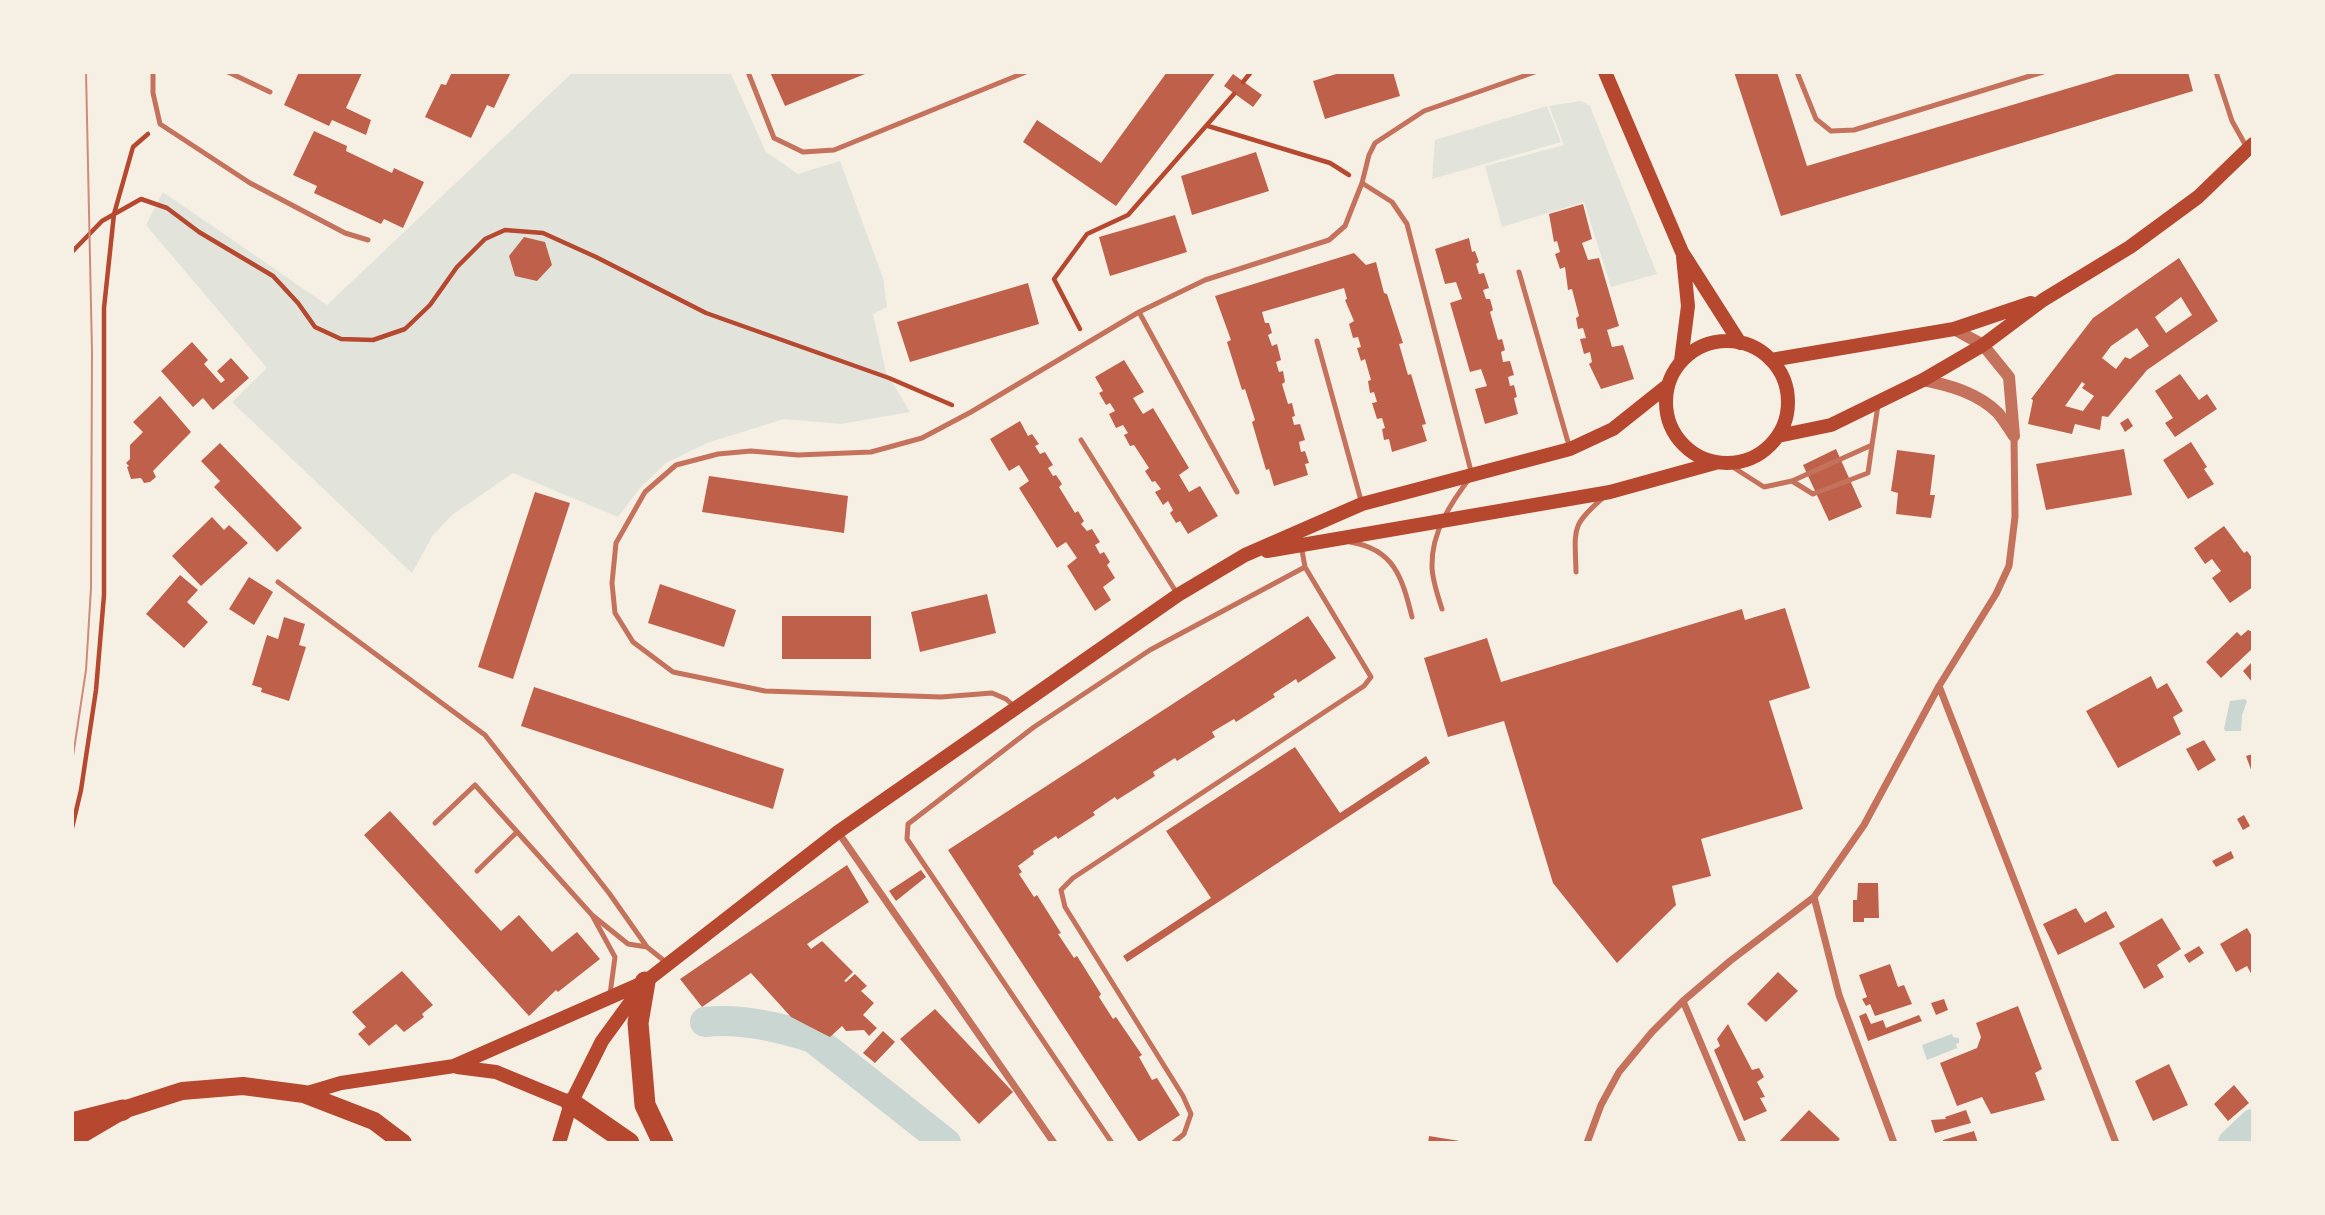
<!DOCTYPE html>
<html>
<head>
<meta charset="utf-8">
<style>
	body { margin:0 }
	#map { position:relative; width:2325px; height:1215px; overflow:hidden; background:#f6efe4; font-family:"Alegreya Sans",sans-serif }
	canvas { display:block }
	.frame { position:absolute; inset:0; border:74px solid #f6efe4; pointer-events:none }
</style>
</head>
<body>
<div id="map">
<canvas width="2325" height="1215"></canvas>
<div class="frame"></div>
</div>
<script>
const g = document.querySelector('canvas').getContext('2d');
g.lineJoin = 'round';
function fillPath(path, color) { g.fillStyle = color; g.fill(path, 'evenodd'); }
function strokePath(path, color, width, dash) { g.strokeStyle = color; g.lineWidth = width; g.lineCap = dash ? 'butt' : 'round'; g.setLineDash(dash || []); g.stroke(path); }
const green = new Path2D(`
	M573 72H730L766 152 798 174 840 161 883 278 887 307 873 314 886 372 910 412 841 424 784 419 707 443 666 463 640 488 618 517 513 473 452 515 433 535 412 573 232 402 267 368 146 225 163 192 327 305Z
	M1581 101 1590 106 1657 274 1611 287 1584 202 1502 227 1485 166 1564 145 1549 106Z
	M1547 106 1561 142 1432 179 1435 140Z`);
const water = new Path2D(`
	M2245 699 2247 701 2242 715 2241 731H2225L2224 729 2230 701Z
	M1952 1034 1953 1037 1959 1038V1043L1956 1044 1957 1048 1927 1060 1922 1045Z`);
const canal = new Path2D(`
	M705 1022C740 1018 779 1027 813 1038L946 1143
	M2233 1143 2253 1124`);
const building = new Path2D(`
	M299 72 303 74 304 72 362 73 346 108 371 120 366 135 332 120 329 126 284 105Z
	M452 72H511L494 108 487 105 471 138 425 117 441 84 446 85Z
	M770 72H870L785 106Z
	M1167 72H1216L1116 206 1023 142 1037 120 1101 163Z
	M1343 72H1393L1400 96 1325 119 1313 81Z
	M1734 72H1777L1807 166 2123 72H2188L2193 91 1781 216Z
	M1233 74 1262 95 1253 107 1224 86Z
	M314 131 347 146 346 151 392 173 394 168 424 182 403 228 384 219 381 224 314 193 317 186 293 175Z
	M1256 152 1269 191 1192 215 1181 176Z
	M1583 204 1592 239 1582 243 1588 260 1599 258 1619 326 1607 330 1612 347 1623 345 1634 379 1601 389 1589 364 1592 362 1590 352 1584 354 1580 339 1586 338 1583 328 1578 329 1576 318 1579 316 1572 289 1568 290 1565 267 1560 269 1555 254 1560 252 1557 241 1554 242 1549 214Z
	M1175 215 1187 252 1110 276 1099 237Z
	M524 237 545 242 552 265 537 281 515 276 509 256Z
	M1469 238 1472 252 1475 251 1479 262 1476 264 1479 274 1484 273 1489 288 1483 290 1486 299H1490L1493 310 1490 312 1498 340 1502 339 1505 350 1501 352 1503 362 1510 361 1514 375 1508 377 1510 386 1514 385 1517 397 1514 398 1518 414 1485 424 1475 389 1487 386 1481 369 1470 372 1450 303 1462 299 1456 282 1445 284 1435 249Z
	M1354 253 1366 265 1376 262 1384 293 1387 294 1403 343 1399 344 1408 375 1411 374 1426 424 1422 425 1427 441 1392 452 1389 439 1384 440 1382 429 1385 428 1382 418 1377 419 1372 403 1377 402 1374 392 1370 393 1368 381 1371 380 1365 359 1361 361 1357 348 1361 347 1358 337 1353 338 1349 324 1354 321 1345 300 1347 299 1344 288 1262 312 1265 323H1269L1272 333 1268 335 1272 346 1277 344 1281 360 1276 362 1279 372 1283 371 1285 382 1282 384 1288 404 1292 403 1295 416 1292 417 1294 425 1300 424 1305 440 1299 442 1301 452 1305 451 1309 463 1305 464 1308 475 1274 486 1269 469 1266 470 1252 422 1255 420 1245 389 1242 390 1227 342 1231 340 1215 296Z
	M2179 258 2218 321 2147 370 2108 417 2102 416 2100 430 2075 424 2072 434 2028 424 2033 400 2031 399 2093 318ZM2181 297 2192 315 2166 333 2155 317ZM2137 328 2149 346 2130 359 2125 357 2116 369 2102 358 2111 346ZM2082 382 2085 384 2082 388 2094 396 2083 411 2065 406Z
	M1028 283 1039 324 910 362 897 322Z
	M192 342 208 360 204 364 221 383 225 380 217 371 231 358 249 378 213 410 203 398 193 407 161 371Z
	M1124 360 1144 392 1133 398 1143 414 1153 408 1189 468 1179 475 1189 492 1200 486 1218 516 1188 534 1180 521 1176 523 1170 513 1173 510 1168 501 1163 505 1155 492 1161 489 1155 481 1152 482 1145 471 1149 468 1134 445 1130 446 1124 435 1128 433 1123 425 1116 428 1109 414 1115 411 1110 403 1106 405 1099 393 1103 391 1095 377Z
	M2180 374 2199 400 2207 394 2217 409 2175 437 2165 423 2173 418 2155 391Z
	M160 396 191 432 153 471 156 477 150 482 144 483 141 478 131 479 127 467 129 466 126 463 130 459V445L143 432 133 422Z
	M2128 418 2133 426 2125 432 2120 423Z
	M1020 421 1028 436 1032 434 1039 444 1035 446 1040 454 1045 452 1053 465 1048 468 1053 476 1056 475 1062 484 1059 487 1075 513 1078 511 1084 521 1081 524 1087 531 1092 529 1100 542 1095 545 1100 554 1104 552 1110 562 1107 565 1115 578 1103 587 1111 600 1095 611 1067 566 1077 558 1066 542 1057 548 1019 488 1029 481 1019 465 1009 471 990 439Z
	M2191 442 2207 467 2204 469 2214 484 2188 499 2163 460Z
	M220 443 302 528 277 552 214 487 220 481 201 461Z
	M1836 449 1862 507 1829 521 1803 465Z
	M2124 449 2132 495 2046 510 2036 464Z
	M1897 450 1935 455 1930 495H1935L1931 518 1896 514 1898 493 1891 491Z
	M709 476 848 496 844 533 702 512Z
	M535 492 570 503 513 679 478 667Z
	M212 517 224 530 229 525 248 543 201 586 172 556Z
	M2224 526 2244 553 2247 551 2253 559V587L2230 603 2212 578 2221 571 2212 559 2205 564 2194 548Z
	M180 575 198 590 187 602 208 622 184 648 146 614Z
	M249 577 273 592 254 625 229 609Z
	M660 584 736 610 724 647 648 623Z
	M987 594 996 633 920 652 911 612Z
	M1785 608 1810 688 1769 701 1803 809 1701 839 1711 876 1672 886 1676 905 1617 963 1553 883 1504 721 1448 737 1424 658 1487 638 1501 682 1742 609 1745 620Z
	M782 616H871V659H782Z
	M1308 616 1336 658 1298 683 1296 679 1273 694 1275 697 1236 722 1234 719 1212 732 1215 737 1177 761 1175 758 1153 772 1155 776 1117 800 1115 797 1093 812 1095 815 1058 839 1056 836 1033 851 1034 854 1018 866 1022 872 1019 874 1034 897 1037 895 1061 933 1058 934 1074 958 1077 956 1101 994 1099 997 1113 1019 1116 1017 1142 1055 1139 1057 1152 1080 1157 1078 1180 1115 1139 1142 948 850Z
	M284 617 305 624 299 645 306 647 289 701 261 692 262 688 252 685 267 635 278 639Z
	M2248 630 2253 632V648L2221 678 2206 662 2237 632 2241 636Z
	M2253 661V683L2243 671Z
	M2151 676 2157 689 2167 683 2183 711 2173 717 2181 734 2118 768 2086 711Z
	M534 687 784 769 773 809 521 726Z
	M2204 740 2216 760 2198 771 2186 749Z
	M1295 747 1340 813 1426 756 1430 763 1127 962 1123 956 1211 898 1166 831Z
	M2253 754V775L2246 756Z
	M390 811 501 931 519 915 552 952 577 932 600 959 558 992 556 990 529 1016 364 835Z
	M2244 815 2250 826 2243 830 2237 819Z
	M2231 851 2234 858 2216 867 2212 861Z
	M847 865 869 902 807 944 811 949 822 941 853 972 844 981 846 982 855 974 867 986 861 991 874 1003 863 1015 877 1028 869 1036 864 1030 846 1031 842 1026 830 1037 820 1032 791 1017 751 973 702 1007 680 979Z
	M921 870 926 877 896 901 889 891Z
	M1858 883H1878L1879 918H1864V922H1853V900H1857Z
	M2076 908 2085 923 2106 911 2115 927 2058 955 2043 924Z
	M2162 918 2181 949 2157 965 2164 977 2144 989 2119 943Z
	M2247 928 2253 938V977L2247 966 2236 972 2220 944Z
	M2199 946 2204 953 2189 963 2184 955Z
	M1890 964 1898 987 1904 985 1912 1004 1875 1016 1870 1004 1866 1006 1862 999 1867 997 1859 975Z
	M402 971 433 1005 422 1014 424 1017 404 1032 396 1024 369 1046 358 1034 366 1027 352 1012Z
	M1778 972 1798 991 1766 1022 1747 1004Z
	M1944 999 1948 1010 1936 1015 1931 1003Z
	M2018 1006 2042 1069 2035 1073 2045 1100 1991 1114 1982 1097 1957 1106 1940 1063 1977 1048 1981 1037 1976 1023Z
	M935 1009 1013 1092 979 1124 900 1039Z
	M1866 1013 1871 1024 1883 1020 1886 1028 1919 1015 1922 1021 1868 1041 1859 1016Z
	M1728 1024 1752 1070 1759 1068 1764 1077 1757 1082 1765 1097 1760 1098 1767 1111 1744 1121 1714 1050 1720 1046 1717 1039Z
	M883 1031 895 1042 875 1063 863 1053Z
	M2169 1064 2188 1105 2153 1121 2135 1081Z
	M2234 1085 2249 1103 2228 1121 2214 1104Z
	M1809 1110 1840 1139 1836 1143H1778Z
	M1966 1110 1971 1123 1935 1133 1931 1120 1946 1119 1945 1117Z
	M1974 1131 1978 1143H1944L1943 1140Z
	M1429 1136 1466 1142V1143H1428Z`);
const path = new Path2D(`
	M1243 82 1251 72
	M1208 126 1330 163 1349 175
	M72 252 102 221 141 199 167 208 199 232 273 276 298 303 315 327 341 339 373 340 405 329 430 305 457 267 485 239 505 230 543 233 596 257 706 313 889 378 952 405
	M1080 329 1054 279 1087 234 1128 215 1234 94
	M72 828 81 790 96 690 104 595V308L114 214 133 147 148 134`);
const service = new Path2D(`
	M153 72V93L160 124 250 183 345 233 368 240
	M228 72 270 92
	M748 72 774 138 803 152 834 150 1026 72
	M1797 72 1816 119 1831 131 1854 130 2043 72
	M2216 72 2232 121 2246 146
	M1362 183 1392 202 1407 224 1472 475C1452 501 1431 532 1432 566 1432 580 1438 596 1442 609
	M1519 272 1570 449
	M1139 312 1237 492
	M1317 341 1362 504
	M1081 440 1178 595
	M1728 464 1764 487 1792 481 1872 445 1878 405
	M1792 481 1813 494 1868 473 1872 445
	M1350 542C1394 549 1402 577 1412 617
	M1576 572C1575 528 1570 526 1605 496
	M278 582 485 735 609 893 647 947 667 963
	M1015 707 1006 699 992 693 941 697 765 691 673 672 633 642 615 613 612 583 616 543 645 492 676 465 718 454 751 451 798 455 871 452 922 438 971 412 1139 312 1205 280 1329 240 1345 226 1362 183 1369 155 1375 143 1424 111 1535 72
	M435 823 475 785 592 915
	M477 871 517 832
	M610 994 615 957 592 915 628 944 647 947
	M1112 1143 907 839 908 824 1034 727 1150 650 1305 567
	M1173 1143 1184 1134 1191 1114 1183 1096 1065 907 1061 890 1073 878 1364 686 1371 677 1305 567 1301 545`);
const minor = new Path2D(`
	M1939 686 2116 1143
	M838 832 1054 1143
	M1814 897 1839 995 1894 1143
	M1683 1001 1743 1143
	M1587 1143 1601 1105 1619 1072 1652 1032 1683 1001 1730 961 1814 897 1864 825 1939 686 1996 594 2009 566 2015 517 2014 436`);
const tertiary = new Path2D(`
	M1954 329 1983 345 2009 377 2014 436
	M1923 380C1949 385 1978 393 1998 413 2004 420 2009 429 2014 436`);
const secondary = new Path2D(`
	M1605 72 1682 252 1740 343
	M1666 402a61 61 0 1 1 122 0a61 61 0 1 1-122 0Z
	M1771 360 1954 329 2031 303
	M1681 361 1688 306 1683 257
	M1778 436 1831 425 1923 380 1983 345 2043 300 2130 247 2198 197 2253 144
	M1267 551 1610 492 1715 463
	M457 1067 496 1072 571 1103
	M304 1094 341 1083 454 1066 645 982 838 832 1178 595 1245 555 1362 504 1570 449 1613 429 1667 386
	M559 1143 571 1103 602 1041 642 986`);
const primary = new Path2D(`
	M72 1140 123 1110 182 1091 243 1086 304 1094 374 1121 403 1143`);
const motorway = new Path2D(`
	M645 982 638 1023 645 1105 663 1143
	M571 1103 629 1143
	M72 1123 123 1110`);
const tram = new Path2D(`
	M72 763 86 670 91 588 92 352 86 72`);
fillPath(green, '#e2e4dc');
fillPath(water, '#c9d6d2');
strokePath(canal, '#c9d6d2', 30);
fillPath(building, '#bf614a');
strokePath(path, '#b5482f', 4.5);
strokePath(service, '#c5725c', 5);
strokePath(minor, '#c5725c', 7);
strokePath(tertiary, '#c5725c', 12);
strokePath(secondary, '#b5482f', 14);
strokePath(primary, '#b5482f', 18);
strokePath(motorway, '#b5482f', 21);
strokePath(tram, '#cf8b77', 2);
</script>
</body>
</html>
